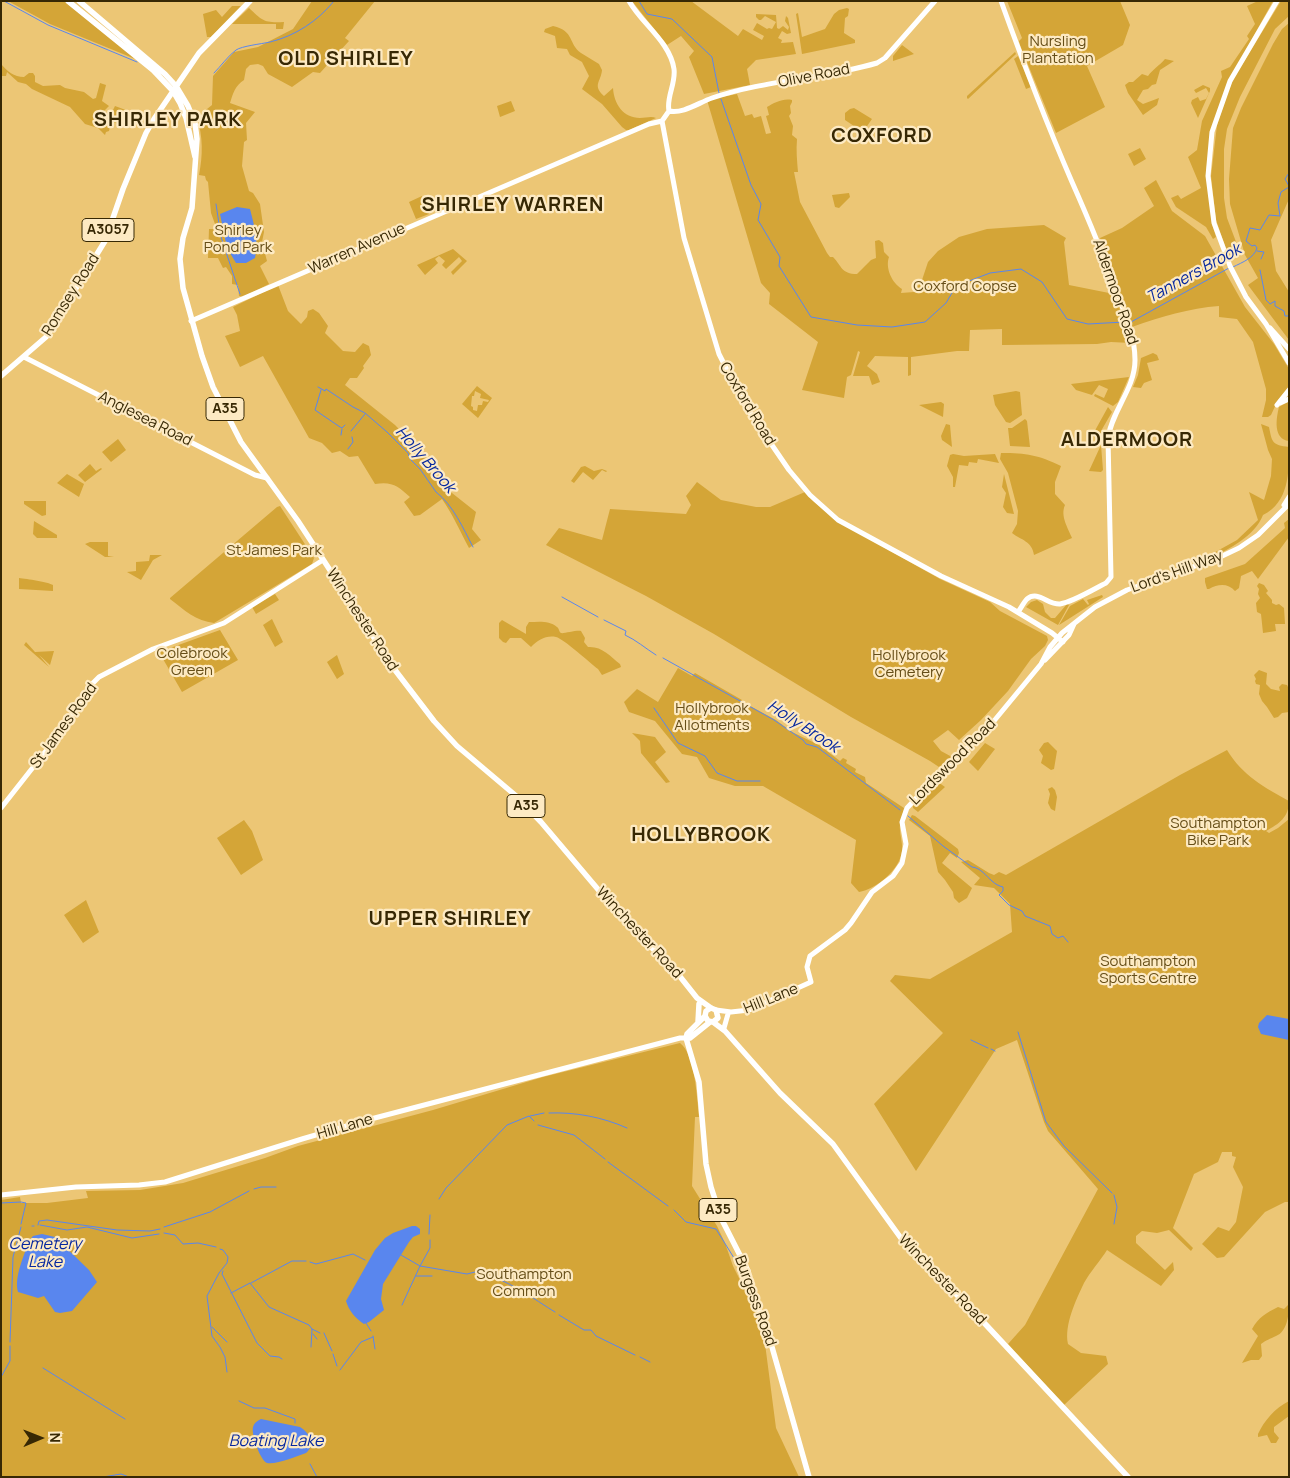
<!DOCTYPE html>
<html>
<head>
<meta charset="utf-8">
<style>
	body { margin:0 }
	#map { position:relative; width:1290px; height:1478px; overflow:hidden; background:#ecc675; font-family:Manrope,sans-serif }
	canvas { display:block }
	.frame { position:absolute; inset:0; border:2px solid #372804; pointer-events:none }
	.north { position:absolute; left:15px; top:1413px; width:50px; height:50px; -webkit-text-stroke:4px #fdeac3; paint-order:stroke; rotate:89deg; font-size:14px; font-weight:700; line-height:20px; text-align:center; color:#372804 }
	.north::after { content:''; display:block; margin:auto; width:18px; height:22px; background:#372804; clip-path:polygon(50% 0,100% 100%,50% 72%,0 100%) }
</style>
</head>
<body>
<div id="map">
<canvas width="1290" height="1478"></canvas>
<div class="frame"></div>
<div class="north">N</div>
</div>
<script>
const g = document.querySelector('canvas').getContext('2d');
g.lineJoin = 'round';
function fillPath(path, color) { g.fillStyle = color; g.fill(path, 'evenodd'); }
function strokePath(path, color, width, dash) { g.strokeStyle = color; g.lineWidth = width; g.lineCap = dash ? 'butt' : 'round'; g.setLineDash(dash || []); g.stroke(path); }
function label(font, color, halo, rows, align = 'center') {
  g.font = font + ' Manrope,sans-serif'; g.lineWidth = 4.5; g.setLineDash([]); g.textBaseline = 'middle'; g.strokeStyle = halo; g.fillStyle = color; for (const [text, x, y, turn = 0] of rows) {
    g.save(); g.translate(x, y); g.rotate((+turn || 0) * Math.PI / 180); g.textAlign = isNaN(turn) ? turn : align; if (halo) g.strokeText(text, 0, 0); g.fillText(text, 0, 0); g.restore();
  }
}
const green = new Path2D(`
	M8 1H64L140 61 50 24Z
	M312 1H375L345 38 349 41 320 73 313 72 292 87 268 74 263 66 258 64 250 65 246 69 244 80C235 86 233 93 230 103L255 112 246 123 247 140 244 142 242 166 249 191 253 193 260 204 264 232 262 242 267 261 260 266 269 284 243 297 239 296 238 285 232 284V276L226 267 223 268 218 258H208L209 229H215V224L211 213 208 182 206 180 205 176 199 175C203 155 203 137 197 117L212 105 213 76 234 52 258 47 293 29Z
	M632 1H691L738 36 743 29 762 40 764 36 753 30 757 23 767 29 769 28 772 29 776 22 765 16 761 20H759L756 17V14L776 15 777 28 779 29 783 26 788 30 789 27 785 21 786 16 788 18 791 33 787 34 782 31 778 38 782 40 781 43 793 42 796 54 756 60 747 69 750 85 704 94 689 57 694 51 681 36 667 45Z
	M1007 1H1120L1130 25 1123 45 1087 66 1105 107 1056 133 1020 45 1019 41 1022 38Z
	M1258 1H1273L1247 48 1211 131 1206 173 1212 224 1216 237 1213 239 1206 227 1176 207 1171 198 1178 195 1181 199 1201 188 1188 157 1197 150 1202 121 1222 77 1221 71 1230 67 1249 39 1247 36 1255 24 1247 6Z
	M1281 1H1289V16L1275 29 1240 97 1227 129 1224 149V198L1227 218 1241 255 1230 260 1216 220 1211 176 1217 125 1231 83Z
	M232 6H241L211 37H207L203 14 216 10 222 17Z
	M249 8C263 21 264 23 284 22L283 29H276V24H232Z
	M847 8 849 9 848 16 845 18 844 33 855 40V43L802 54 796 14 798 13 802 37 825 29 834 14 839 10Z
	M1289 23V199L1271 240 1276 271 1289 292V340L1248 285 1258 278 1245 255 1230 204 1229 179 1233 128 1241 108 1273 44 1282 29Z
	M553 26C575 31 568 44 581 53 587 57 593 60 599 64L602 70C601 82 592 85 604 96L613 88C614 104 623 118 640 118 646 118 651 116 656 118L629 130H626L622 127 602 104 582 89 589 76 582 62 570 55 567 49 557 48 555 36 544 32 545 29Z
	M902 45 914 54 893 61V56Z
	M1015 52 1016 54 968 99 967 98V96Z
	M1018 56 1031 87 1026 89 1015 61 1014 59Z
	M1165 59 1174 61 1160 70 1156 84 1152 85 1148 89 1143 90 1137 100 1143 104 1159 98 1157 105 1143 115 1128 93 1125 85 1129 82H1133L1142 74 1148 76C1153 69 1159 66 1165 59Z
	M1 64C7 71 14 77 24 77L29 73H33L35 76V82L43 86 60 85 65 88 84 92 93 99 96 98 100 83 106 85 102 101 109 106 104 111 111 114 115 106 131 112 121 127 116 123H111L109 131 106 132 105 135 98 128 85 124 70 107 32 89 26 84 18 82 7 72 6 76H2Z
	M1203 85 1210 88V91L1198 118 1191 103 1192 100 1198 97 1200 101 1206 99 1209 93 1206 88 1196 93 1194 90Z
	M737 94 745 116 752 114 754 118 761 116 766 134 771 133 766 116 769 115 767 107C774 103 783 98 792 100V102L790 106 791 113 789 116 793 126 792 135 797 139C796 150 797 161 798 172H794L800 202 827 253 830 257H833C842 266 841 274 857 274L871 260 876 258 875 241 879 240 883 243 884 252 889 257C885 268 892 283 902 289L901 293 914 292 922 280 928 262 938 251 959 237 987 229 1044 225 1066 238 1064 242 1069 285 1109 293 1114 292 1131 343 1111 342 1097 344 1002 345V329L970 330 969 351H957L911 357V375L908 376V357L875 356 867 366 877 374 880 382 872 385 869 376H853L860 352 858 351 851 375 847 377 844 398 802 390 818 342 769 304 770 293 761 283 707 100Z
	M511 101 515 111 500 117 497 106Z
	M854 108 872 119 863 132 845 120V113L850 109Z
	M1140 148 1146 159 1134 166 1128 154Z
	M1156 180 1172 211 1205 236 1245 307 1274 344 1289 369V387L1278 400 1271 415 1268 417H1262L1266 400V389L1253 342 1237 319 1219 317V306C1190 308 1160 317 1132 327L1100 238 1122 228 1154 206 1144 188Z
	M849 193 850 197 839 208 835 207 832 195Z
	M422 196 429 214 416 219 409 202Z
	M453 249 467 261 453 275 451 272 462 261 459 257 446 269 442 265 445 261 439 256 435 259 438 263 425 275 417 265Z
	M278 285 288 311 301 324 307 317 308 311 313 309 319 313 328 326 325 333 343 351 355 352 363 343 369 346 371 355 363 366 364 368 357 378H350L345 385 395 425 427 458 452 493 476 512 472 529 481 540 469 548C460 531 453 515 442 499L420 515 414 516 404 502 410 497C398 486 392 481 375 484L358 456 349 457 340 451 332 453 322 443 309 438 263 356 240 367 225 336 240 331 237 315 233 307Z
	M1153 353 1157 355 1159 360 1147 363 1152 380 1144 383 1141 388 1133 387 1138 375 1141 358Z
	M1129 377 1118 402 1113 406 1094 396 1095 394 1104 398 1108 389 1099 385 1092 395 1076 390 1071 384Z
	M477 386 492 398 478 418 462 404ZM475 391 481 394 480 398 489 400 488 402 483 401 482 405H478L477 411 473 410V407L471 406 472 396H474Z
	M1016 391 1020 392 1022 415 1010 423 1006 422 995 405 993 395Z
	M1289 401V441C1273 439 1276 419 1279 407Z
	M941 402 944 404 943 417 919 405Z
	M1108 407 1112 412 1101 431V440L1092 436Z
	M1025 419 1027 421 1030 447 1010 446 1008 428H1012Z
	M946 424 950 425 952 447 942 440 941 436Z
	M1261 424 1269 427C1272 442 1272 445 1289 447 1289 473 1289 502 1263 515 1255 536 1229 549 1211 558L1210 555 1237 540 1258 520 1249 492 1264 500 1271 476 1272 459 1268 450Z
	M118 439 126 450 111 462 102 452Z
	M1101 445 1103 470 1101 472 1089 471Z
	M1001 453C1027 453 1038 455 1061 466L1055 482V494L1065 505C1060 516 1068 528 1072 538L1034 555C1032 541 1021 540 1012 533L1017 524 1018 511 1008 473 1000 459Z
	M953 454 964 456 995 454 999 463 978 459 977 463 969 462 968 466 959 465 955 487H953V477L947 466 950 455Z
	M90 464 96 471 101 468 102 469 85 482 78 475Z
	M585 466 594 471 602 469 607 471 606 472 602 470 593 480 583 472 574 483 571 481 581 467Z
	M67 474 84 484 79 497 57 483Z
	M1004 474 1014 514 1007 513 1003 507 1006 493 1002 487Z
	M697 482 721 500 756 507H770L805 492 813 501 839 522 940 579 990 602 1000 611 1047 636 1048 640 1045 646 1031 659 1008 691 981 720 959 740 948 730 933 741 941 751 952 757 939 767 930 761 851 717 714 634 646 596 546 545 559 528 602 540 610 509 686 514 691 505 686 496Z
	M24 501H46V515L42 516 24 504Z
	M280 506 314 558 312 564 214 623C196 621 184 610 170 599V598L277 507Z
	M1289 519V537L1258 579 1252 571 1241 576 1239 588 1235 591C1228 583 1218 584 1209 589H1207L1205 582V578L1245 564 1285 528 1284 523Z
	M34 521 57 535V538H37L33 534Z
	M90 542H108V556L114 557H105L85 544Z
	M150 555H162L153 560 141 580 127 572 136 571V562L149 561Z
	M19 578C27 579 48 582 53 585V591L19 589Z
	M1259 583 1264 585 1268 591 1266 593 1272 600V603L1276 605 1279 604 1284 608 1285 624H1275L1276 631 1263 633 1261 614 1257 612 1256 603 1260 598 1258 594 1259 589 1257 586Z
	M275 594 279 600 256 614 252 607Z
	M1102 595 1103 597 1059 625 1070 606 1083 599 1088 605 1089 604 1087 600Z
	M1037 600 1043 604 1045 612 1051 618H1055L1067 604 1069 605 1058 625 1026 607 1031 602Z
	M272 619 283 642 275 647 263 625Z
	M502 620 526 634V627L529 622C538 622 549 620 557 627 559 628 559 632 561 633 563 634 576 630 581 631L585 638 584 642 588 647C602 646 610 656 620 664L621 667 602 675 598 669C590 663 564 639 556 637 546 635 538 640 531 647L521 638H510L506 643 503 642 499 638V623Z
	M220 630 238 660 182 692 159 652Z
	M26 642 35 652 54 651 50 665 39 655 49 667 24 645Z
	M337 655 344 674 337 679 327 662Z
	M678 668 692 676 695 673 742 700 741 701 776 720 792 732 819 745 840 761 843 758 847 760 846 763 856 769 855 772 865 777 866 783 904 808C903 813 901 819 900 824 899 833 903 842 902 851 900 870 876 889 859 892L851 883 856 840 763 786H735L709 778 697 757 682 754 655 721 629 712 624 702 637 689 658 702Z
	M1259 670 1267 673 1266 684 1271 689 1280 691 1279 687 1282 684 1287 685 1289 689V712L1282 713 1278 717 1274 718 1267 707 1262 701 1259 694 1260 685 1256 684 1255 681 1256 679 1254 675Z
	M632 733 655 737 666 752 655 762 670 782 666 783 641 753 640 741Z
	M1048 742 1057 751 1054 769 1051 770 1041 763 1043 756 1039 750 1044 743Z
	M985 743 995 749 978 771 969 762Z
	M1227 750C1242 775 1265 788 1289 801 1289 817 1279 824 1266 831L1269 833 1278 828 1289 819V1202H1285L1265 1212 1224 1257 1217 1258 1202 1244 1218 1227 1229 1231 1236 1222 1243 1187 1233 1167 1236 1157 1232 1156V1152H1222L1218 1162 1194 1174 1173 1228 1193 1248 1191 1251 1169 1230 1157 1233 1142 1231 1136 1236V1243L1165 1270 1173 1262 1174 1270 1161 1286 1107 1250C1100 1261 1090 1272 1084 1283 1076 1300 1064 1325 1068 1344L1081 1353 1106 1356 1108 1364 1064 1405 1008 1344 1025 1325 1098 1189 1048 1131 1044 1122 1017 1040 996 1049 916 1171 874 1104 943 1033 890 981 895 975 930 979 1012 932 1010 904 994 888 974 885 980 878 961 862 968 860 989 873 994 875 999 872 1006 875 1180 775Z
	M938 782 945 787 918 812 913 808V806L934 783 935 785Z
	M1052 787 1055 790 1057 797 1055 811 1051 809 1048 803 1050 794 1048 789Z
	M912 815 915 816 958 849 959 853 957 858 950 853 942 863 972 888 967 898 959 903 954 898 953 892 945 880 938 872 930 836 909 820Z
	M244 820 252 831 263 860 241 875 217 838Z
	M86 900 99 932 83 943 64 915Z
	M680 1043C695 1054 697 1098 699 1117H695L692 1186 717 1226 725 1243 733 1266 758 1316 764 1336 776 1428 799 1477H1V1200L20 1197 21 1203H47L88 1198 86 1191 140 1190 183 1183 265 1158 298 1146 433 1110 543 1077Z
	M1289 1304C1289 1315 1287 1332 1276 1336 1270 1339 1266 1340 1261 1344L1262 1356 1259 1360H1251L1242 1363 1258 1336 1252 1329C1259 1317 1266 1313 1278 1307L1284 1309Z
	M1289 1401V1416L1274 1427V1432L1279 1438 1276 1443H1271L1267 1435 1258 1437V1434C1264 1421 1275 1408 1289 1401Z`);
const water = new Path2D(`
	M237 207 250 209C254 225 259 241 255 258L246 263H236L227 248 220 214Z
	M1267 1015 1289 1019V1040L1261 1034 1258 1027 1259 1023Z
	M412 1226H416L420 1229V1234L413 1237 409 1242 383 1284 381 1299 384 1310 369 1322 364 1324C355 1318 349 1311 346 1301L375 1250 385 1238 393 1233Z
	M42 1234 55 1237 89 1270 97 1282 72 1311 60 1313 55 1312 44 1296 38 1298 18 1292C14 1277 24 1256 29 1241L33 1236Z
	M261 1419 300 1427C310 1433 316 1445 306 1453 297 1456 276 1465 267 1463 260 1460 251 1434 253 1427 254 1423 257 1421 261 1419Z`);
const stream = new Path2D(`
	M4 1 48 25 137 62
	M639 1 647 14 672 19 712 57 719 93
	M214 73C221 66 228 56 236 50 242 46 261 44 270 42 295 36 318 21 334 1
	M721 99 751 185 761 204 758 220 780 257 779 266 811 317 857 325 892 327 925 322 946 303 956 286 990 273 1021 269 1042 282 1067 319 1088 324 1124 322
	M1289 173 1285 179 1289 186
	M216 204 221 237 240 294
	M1257 251 1264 252 1261 259
	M1233 267C1243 262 1254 258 1257 248L1255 245 1252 246 1246 241 1250 228 1260 230 1269 215 1280 216 1278 203 1281 192 1289 187
	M1260 270 1266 300 1270 304 1275 301V306L1284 311 1285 316H1288L1289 314
	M1131 322 1229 268
	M318 387 325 391 326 389 353 407 365 413 387 432 408 453 410 459 420 469 436 492C453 505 463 528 473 547
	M321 390 315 410 340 427 342 428 345 425
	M351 431 365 414
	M341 435 342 429
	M348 449 353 442 352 437
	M562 597 598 617
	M604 620 626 631 625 635C636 640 645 648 656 655
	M663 658 774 720 803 740 806 744 817 747 900 810
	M654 708 678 743 705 756 717 773 737 781H760
	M908 816 943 846 972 867C981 868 986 876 992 881 995 884 999 886 1003 887V891L999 895 1009 905 1022 911 1025 916 1050 926 1052 934 1058 938 1063 936 1068 942
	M1018 1032 1046 1122 1064 1146 1112 1193
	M971 1040 988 1048
	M991 1049 995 1051
	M549 1113C576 1112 602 1117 627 1128
	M530 1116 544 1113
	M538 1125 574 1135 605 1159
	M608 1162 668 1206
	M254 1189 261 1187H276
	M439 1199 446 1188 507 1125 529 1116 534 1121
	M1 1203 21 1202 26 1203 21 1224
	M674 1210 686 1222 716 1229 734 1258
	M1114 1224 1117 1207 1114 1195
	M38 1225 39 1221 47 1220 117 1230 150 1231 160 1229
	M40 1225 67 1230 87 1227 132 1238 159 1234
	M32 1226H34
	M164 1227 210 1212 249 1191
	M164 1233 175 1235 183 1244 198 1243 216 1247
	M429 1234 430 1215
	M220 1249 223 1250 228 1257 227 1263 219 1273 207 1296 212 1336 220 1347 225 1357 227 1372
	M401 1255 420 1266 467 1274 475 1272
	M310 1262 316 1264 353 1254 365 1260
	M223 1271 222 1274 257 1343 270 1356 279 1357 282 1359
	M482 1275C505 1277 535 1300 555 1312
	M416 1276H432
	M251 1283 292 1261H306
	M231 1293 250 1283 269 1307 309 1325 312 1329 311 1347
	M402 1305 420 1266 430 1248V1240
	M559 1315 584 1330H591L596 1336 635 1355
	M366 1323 371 1331
	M212 1327 227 1342
	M312 1329 320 1333
	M324 1333 332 1351
	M313 1334 317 1339
	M373 1336 375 1349
	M10 1342 13 1257 21 1227
	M333 1354 337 1366
	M640 1357 650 1362
	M43 1368 125 1419
	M340 1370 361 1342 373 1337
	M1 1377 10 1361V1346
	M239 1401 254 1408H265L295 1419V1423
	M310 1464 317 1477
	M103 1477 121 1474 129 1477`);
const secondary = new Path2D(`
	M629 1C642 24 670 42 674 69 676 84 666 97 669 111L662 121 684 238 719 354 746 407 789 470 810 495 838 520 941 576 1009 607 1052 633 1063 642
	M1001 1C1023 62 1046 122 1072 182 1088 218 1103 254 1116 291 1125 313 1135 336 1135 360 1135 389 1112 410 1108 438L1111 577 1106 583C1094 589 1073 602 1060 604 1048 605 1038 590 1027 599 1024 602 1021 608 1018 612
	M1277 1 1230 81 1212 132 1208 176 1214 223 1230 266 1246 297 1266 324 1289 363
	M669 111C683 114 698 103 712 98 765 80 823 79 877 63L885 58 935 1
	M191 321 649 124 662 121
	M1270 328 1289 349
	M24 357 255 475 267 478
	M1280 403 1289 399
	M1277 405 1289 390
	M1284 505 1289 497
	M1045 660 1069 635 1074 624
	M1 808 60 733 91 685 99 677 153 649 224 623 323 560
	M716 1010 731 1012 749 1010 811 982 807 967 810 956 845 930 851 923 872 892 893 876 902 863 906 844 902 822 907 808 935 778 989 727 1041 664 1050 647 1062 633 1095 607 1127 590 1218 558 1239 548 1258 535 1289 504
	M724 1028 728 1014
	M1 1195 76 1187 139 1185 165 1182 302 1139 367 1120 680 1038H686`);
const primary = new Path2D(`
	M68 1 153 70 173 91 180 103 186 118 195 157
	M79 1 165 74 176 86 188 106 195 123 197 139 192 208 183 238 180 259 183 288 202 356 213 387 241 442 298 521 395 670 434 721 457 746 515 795 541 822 629 926 674 969 697 998 711 1008 716 1010 718 1018 713 1022 708 1021 705 1016 706 1011 711 1008
	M1 376 46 337 105 241 123 189 146 133 154 119 199 53 250 1
	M698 1022 699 1004
	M713 1022 725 1031 780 1093 833 1144 903 1241 974 1312 1128 1477
	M686 1038 699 1082 706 1164 711 1187 721 1218 748 1271 754 1299 765 1324 772 1347 809 1477
	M686 1038H690L710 1022
	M686 1038 687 1034 705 1016`);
const shields = [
	[108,230,52],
	[225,409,38],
	[526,806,38],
	[718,1210,38]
];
const shieldNames = [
	["A3057",108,230],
	["A35",225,409],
	["A35",526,806],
	["A35",718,1210]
];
const parkNames = [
	["Nursling",1058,42],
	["Plantation",1058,59],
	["Shirley",238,231],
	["Pond Park",238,248],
	["Coxford Copse",965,287],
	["St James Park",274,551],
	["Colebrook",192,654],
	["Green",192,671],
	["Hollybrook",909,656],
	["Cemetery",909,673],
	["Hollybrook",712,709],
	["Allotments",712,726],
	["Southampton",1218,824],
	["Bike Park",1218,841],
	["Southampton",1148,962],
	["Sports Centre",1148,979],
	["Southampton",524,1275],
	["Common",524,1292]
];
const streetNames = [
	["Olive Road",814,76,-11],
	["Warren Avenue",357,249,-24],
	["Aldermoor Road",1115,292,71],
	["Romsey Road",71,295,-58],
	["Coxford Road",747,404,59],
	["Anglesea Road",145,419,27],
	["Lord's Hill Way",1177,572,-20],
	["Winchester Road",362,620,57],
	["St James Road",64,726,-54],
	["Lordswood Road",953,762,-45],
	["Winchester Road",639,933,47],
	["Hill Lane",771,999,-22],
	["Hill Lane",345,1127,-16],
	["Winchester Road",942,1280,46],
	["Burgess Road",755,1301,70]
];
const waterNames = [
	["Tanners Brook",1194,274,-29],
	["Holly Brook",425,460,49],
	["Holly Brook",803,727,33],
	["Cemetery",45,1245],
	["Lake",45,1263],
	["Boating Lake",276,1442]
];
const districtNames = [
	["OLD SHIRLEY",346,59],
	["SHIRLEY PARK",168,120],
	["COXFORD",882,136],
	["SHIRLEY WARREN",513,205],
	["ALDERMOOR",1127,440],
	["HOLLYBROOK",701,835],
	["UPPER SHIRLEY",450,919]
];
fillPath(green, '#d4a537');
fillPath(water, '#5986ee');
strokePath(stream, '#5986ee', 1);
strokePath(secondary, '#fff', 5);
strokePath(primary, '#fff', 5.5);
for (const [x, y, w] of shields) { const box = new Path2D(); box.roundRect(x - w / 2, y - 11.5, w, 23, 4); g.fillStyle = '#fdeac3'; g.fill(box); strokePath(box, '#372804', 1); }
label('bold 14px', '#372804', null, shieldNames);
label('15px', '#664e18', '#fdeac3', parkNames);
label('15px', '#372804', '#fdeac3', streetNames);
label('italic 16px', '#06279f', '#fdeac3', waterNames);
g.letterSpacing = '1px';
label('bold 20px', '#372804', '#fdeac3', districtNames);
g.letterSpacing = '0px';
</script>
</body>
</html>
